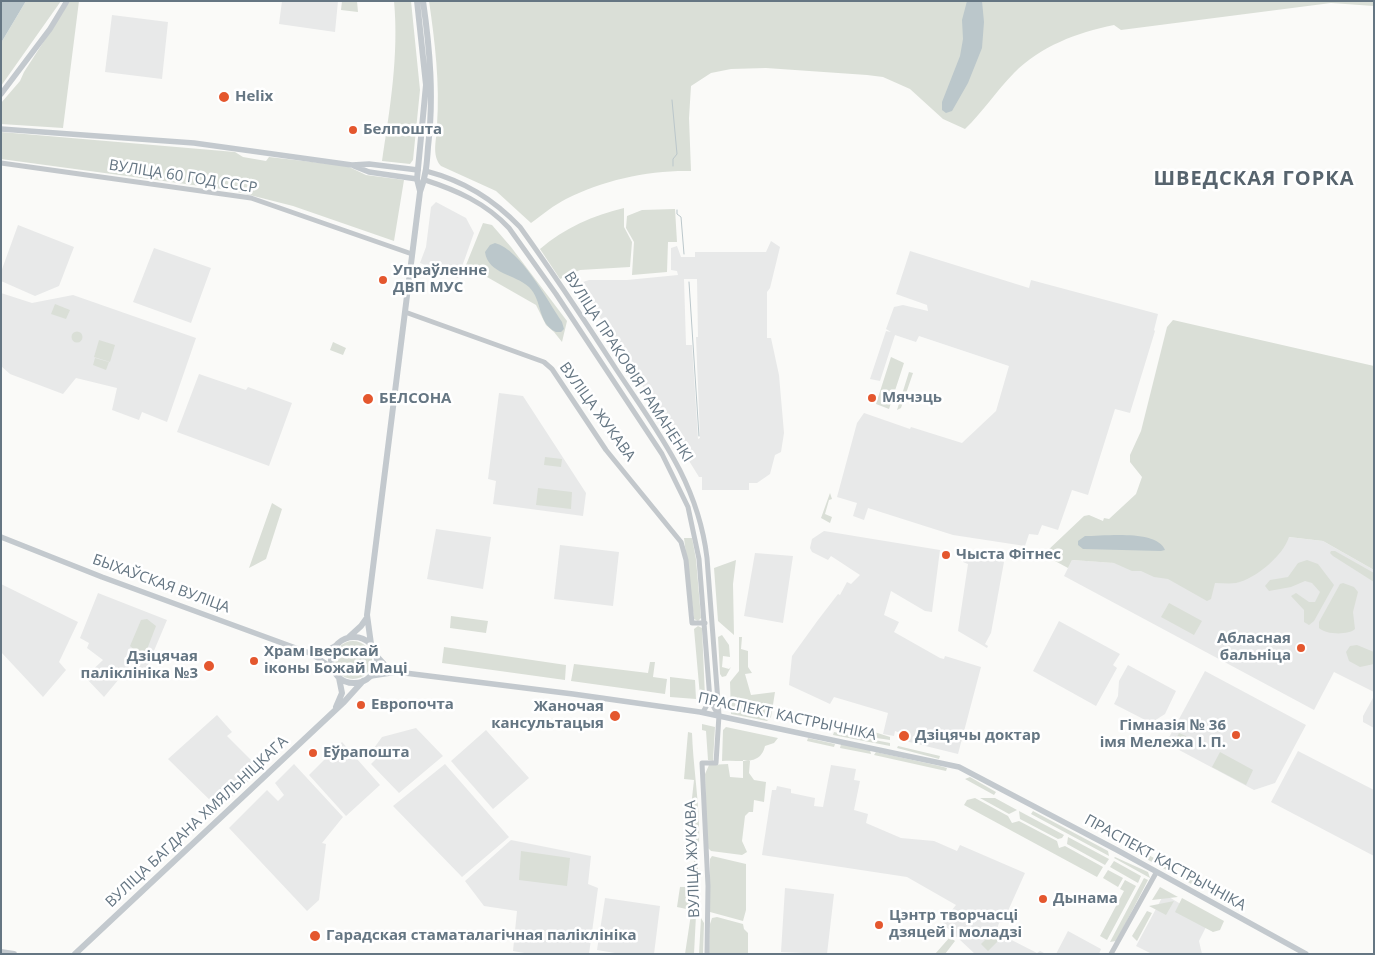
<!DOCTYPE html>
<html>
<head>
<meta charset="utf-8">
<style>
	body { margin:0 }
	#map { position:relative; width:1375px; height:955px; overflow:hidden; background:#fafaf8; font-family:"Open Sans",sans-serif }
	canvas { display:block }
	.frame { position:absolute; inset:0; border:2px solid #657683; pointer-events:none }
</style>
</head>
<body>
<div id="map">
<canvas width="1375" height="955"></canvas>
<div class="frame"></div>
</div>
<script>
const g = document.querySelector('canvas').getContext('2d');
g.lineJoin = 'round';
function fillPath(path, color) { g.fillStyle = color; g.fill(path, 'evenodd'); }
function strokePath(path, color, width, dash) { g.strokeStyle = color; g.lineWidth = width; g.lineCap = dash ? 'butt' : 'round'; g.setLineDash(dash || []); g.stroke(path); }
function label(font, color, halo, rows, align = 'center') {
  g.font = font + ' "Open Sans",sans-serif'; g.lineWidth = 5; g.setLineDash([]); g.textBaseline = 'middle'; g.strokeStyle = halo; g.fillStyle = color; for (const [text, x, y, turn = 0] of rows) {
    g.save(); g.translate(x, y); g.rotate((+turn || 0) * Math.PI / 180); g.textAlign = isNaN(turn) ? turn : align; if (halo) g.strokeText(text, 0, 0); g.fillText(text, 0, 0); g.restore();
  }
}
const built = new Path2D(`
	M282 1H338L335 32 279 24Z
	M112 15 168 22 162 79 105 72Z
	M436 202 466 218 474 233 458 278 420 263 426 247 431 207Z
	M18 225 74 247 59 286 35 296 1 281V272Z
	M771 241 780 247 770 288 767 292V338H771L779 375 784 433 781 452 775 455 770 474 757 483H749V490H702V477H699L642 385 641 371H637L632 365 577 284 589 280H627L678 275 677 271 671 270V248L677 246 681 257H695V252H766ZM684 279H697L698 337H696L700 438 698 439 692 345H686Z
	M154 248 211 268 191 323 133 302Z
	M910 251 1029 288 1031 280 1158 314 1154 330 1155 331 1130 413 1115 409 1088 495 1072 490 1058 530 1042 525 1038 535 1029 534 1025 546 953 535 868 508 864 520 853 516 857 503 837 497 857 423 864 413 910 429 911 427 962 443 996 411 1009 366 919 336 916 342 895 335 880 381 870 379 886 331 891 332 886 329 894 307 903 305 928 311 927 305 896 294Z
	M1 293 32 303 73 295 196 338 167 422 142 412 139 420 112 410 117 388 76 378 63 394 10 374 1 366Z
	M199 374 246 390 248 387 292 403 269 466 177 432Z
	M499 393 523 396 586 493 583 516 493 504 496 481 488 479Z
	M436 529 491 537 483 589 427 579Z
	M824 531 940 550 932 612 925 611 891 591 884 615 899 622 894 632 940 658 944 659 945 656 981 667 958 754 901 740 903 734 895 731 894 736 883 734 888 713 834 697 830 704 789 685 792 656 818 620 838 594 840 595 847 582 851 584 860 575 831 556 828 560 812 552 810 548 812 539Z
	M1289 537 1323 541 1374 570V692L1334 672 1314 710 1064 576 1072 560 1158 566Z
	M560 545 619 552 613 606 554 599Z
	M755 553 793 556 783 623 744 616Z
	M964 553 1002 559 1004 562 991 633 985 644 988 646 987 648 958 631 968 564 963 562Z
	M1 584 78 622 59 662 66 670 43 697 1 652Z
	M98 593 167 620 145 672 134 661 104 697 85 677 103 660 87 648 89 643 80 638Z
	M1059 621 1120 654 1113 665 1117 668 1096 706 1033 671Z
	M1128 665 1176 691 1165 714 1151 723 1114 704 1118 696 1119 681Z
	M1205 671 1306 725 1275 783 1254 790 1166 743Z
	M1374 696V728L1363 722V716Z
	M217 715 232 732 227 736 261 770 219 809 168 759Z
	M416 728 443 756 399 793 371 764 379 756 374 748 382 737Z
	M486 730 529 778 493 809 451 761Z
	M342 742 380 785 346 816 309 775Z
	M1298 751 1374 790V856L1271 802Z
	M294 764 343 817 322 843 326 844 319 900 307 911 229 828 267 790 278 801 284 795 275 783Z
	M445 764 509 837 462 877 393 806Z
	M831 765 856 769 854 780 860 781 854 810 868 814 866 823 901 838 934 841 957 851 960 845 1025 873 1003 922 999 923 996 932 1037 953 1040 951 1046 954H975L944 925 943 921 956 905 907 877 762 855 772 790H776L777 786 791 789V793L815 798 814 806 823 807Z
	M511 840 591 856 588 884 598 888 589 954H530L513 951 517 911 484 906 465 881Z
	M785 888 834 894 827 954 781 952Z
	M1164 894 1209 921 1199 941 1202 954H1152L1136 946Z
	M605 898 660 906 654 954H621L597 950Z
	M1068 931 1101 949 1099 954H1056Z`);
const green = new Path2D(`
	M26 1H61L1 86V43Z
	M70 1H79L63 128 1 124V103L20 81 24 72Z
	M342 1H357L358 12 341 10Z
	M394 1H411L420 90 413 160 410 164 382 161C390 108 399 55 394 1Z
	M429 1H1374V6L1331 3 1121 30 1114 25C1076 33 1041 46 1014 73 996 91 983 112 965 129L943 119 910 89 883 77 867 75 766 68 731 69 711 73 691 86 689 118 691 171C650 170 603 180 566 199 554 205 542 215 531 223L496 191 441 166C431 155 437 139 437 125 440 84 435 42 429 1Z
	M1 132 235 152 243 157 266 161 269 157 347 166 366 175 404 180 394 241 293 206 230 190 1 159Z
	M624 208V227L632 242 630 267 580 270 560 279 540 249C564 228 594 215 624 208Z
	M675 209 677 242H668L667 272 632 275 634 242 626 228 627 216 642 210Z
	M483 223 492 225 511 247 567 321 562 342 554 332 546 325 536 305 466 265Z
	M55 304 70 310 66 319 51 314Z
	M1173 320 1374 366V570L1323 541 1289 537C1283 556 1255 579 1236 583 1229 584 1222 583 1215 583L1211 599 1207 601 1168 579 1154 577 1141 571H1132L1114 563 1072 560 1068 568 1055 561 1046 552 1084 516 1089 515 1103 521 1104 518 1109 519 1136 494 1142 477 1130 462V455L1141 431 1167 327Z
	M71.5 337a5.5 5.5 0 1 1 11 0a5.5 5.5 0 1 1-11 0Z
	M99 340 115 345 110 362 94 357Z
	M333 342 346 348 343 355 330 350Z
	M891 357 904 363 889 409 876 404Z
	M95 358 109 362 106 370 93 365Z
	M909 372 913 373 901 408 897 410Z
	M545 457 562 459 561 467 544 465Z
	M538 488 572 492 571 509 536 505Z
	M830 493 832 499 829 500 825 514 832 517 830 523 821 518Z
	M272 503 282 509 266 559 249 568Z
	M684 538H692L696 559 701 618 698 621 694 619Z
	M1331 551H1335L1374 573V582L1333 556 1330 553Z
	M736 560 733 584 734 635 718 621 714 568Z
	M1307 560 1318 564 1334 585 1314 621 1309 625 1304 622V610L1291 596 1296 593 1309 602H1315L1320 592 1312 583 1305 581 1291 587 1269 591 1265 586 1270 580 1288 577 1298 563Z
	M1343 583 1354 587 1358 592 1353 612 1355 629C1349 635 1326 635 1319 628V622L1340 584Z
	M1169 603 1202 621 1194 635 1161 617Z
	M451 616 488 621 486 633 450 628Z
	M147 619 156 626 146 652H137L130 646 141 620Z
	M698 626 702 628 705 697 700 696 694 629Z
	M722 635 729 645 730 657 723 656 722 667 729 669 731 667 726 676 722 677 720 674 718 637Z
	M739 637H742L741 649 748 651V667L752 673 745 674 751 695 775 692 771 717 767 721 731 714 730 682 739 671Z
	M334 660a19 19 0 1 1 38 0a19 19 0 1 1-38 0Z
	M1357 645 1374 652V664L1360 667 1349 661 1346 652 1350 646Z
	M444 647 566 665 565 680 442 663Z
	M650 662H655L653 677 667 679 665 694 571 681 574 664 648 673Z
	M670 677 695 680 696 699 670 697Z
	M840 723 861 729 859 735 838 729Z
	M702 724 715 727 713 761 708 760 706 731 702 730Z
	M726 727 778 738 774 743 765 746C760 767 741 759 722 761L723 730Z
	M865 729 890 737V740L863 736Z
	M688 732 692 733C693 763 698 794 699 825 700 844 697 863 698 882H692L697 829 689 825 694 780 684 779Z
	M834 732 890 743V746L833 735Z
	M1179 733 1186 736 1180 749 1173 745Z
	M808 738 835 744 834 747 807 741Z
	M841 744 870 750 871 754 840 748Z
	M898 746 940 756 939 759 897 748Z
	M876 752 940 766 947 768 946 771 874 755Z
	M1220 752 1253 770 1246 785 1212 767Z
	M743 760 750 761 749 773 754 780 766 782 764 802 754 800 753 812H749L745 816 742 841 747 852 742 855 711 851 707 847 705 774 709 765 728 764 730 777 743 778Z
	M970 777 996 792 994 795 965 779Z
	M975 798 1008 816 1012 823 1019 821 1057 841 1059 848 1065 846 1103 867 1097 877 964 805 967 800Z
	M980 798H995L1017 810 1009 814Z
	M1019 811 1064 835 1062 838 1058 839 1020 819Z
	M1033 811 1108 851 1109 856 1031 814Z
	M1068 837 1109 859 1105 865 1067 844Z
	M1136 848 1197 882 1195 886 1134 852Z
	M521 851 570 858 567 886 519 880Z
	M712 856 746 864V910L743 921 710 912V859Z
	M1115 857 1148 872 1150 878 1114 858Z
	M1114 861 1141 876 1138 883 1110 867Z
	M1108 870 1123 878 1118 887 1103 878Z
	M1144 878 1148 880 1119 936 1116 941 1110 942Z
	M1125 880 1136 886 1107 940 1100 936 1124 891 1120 889Z
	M680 887H692L691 910 677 907Z
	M1160 887 1178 897 1152 900Z
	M1182 898 1224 921 1220 930 1213 932 1175 912Z
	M1174 901 1166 915 1149 906Z
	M1147 911 1152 913 1137 941 1132 936Z
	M691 914 696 915 694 954H685Z
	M717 917 743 924 744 929 748 933V954H709L710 924 712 918Z
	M701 918 704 923 703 954H699Z
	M993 932 1000 939 988 951 981 944Z
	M950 937 955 941 945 954H935Z`);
const water = new Path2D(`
	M1 1H26L1 43Z
	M967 1H982L984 22 982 48 968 83 952 111 946 113 942 110V102L960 56 963 39 962 20Z
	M495 243C521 250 547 300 562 322L564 329 561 332H556C537 323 543 301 529 287 515 274 488 274 485 252L490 245Z
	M1085 536C1104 536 1157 529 1165 550L1161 551 1083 549 1078 545V541Z`);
const stream = new Path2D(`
	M672 100 677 154 673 159V166
	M677 210V214L681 217 684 254
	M689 282 699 436`);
const tertiary = new Path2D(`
	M1 163 251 198 412 254
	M426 171C464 181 493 199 520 227 553 273 585 321 616 369 657 431 698 482 707 558L719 715 716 763H702L708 886 707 954
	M425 180C456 190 486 203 509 228L556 294 662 454 688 507 699 559 710 700 717 713
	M405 312 544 362 552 369 606 450 681 542 686 560 692 623H705
	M703 712 710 700
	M1111 954 1156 873`);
const secondary = new Path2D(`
	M1 94 50 29 67 1
	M1 129 194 143 352 165 369 164 418 170
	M354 166 369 172 417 179
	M1 537 102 577 312 654 332 668
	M312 654 326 651 337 645
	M376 655 387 667 395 671
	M371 676 397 672 573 694 700 712 959 767 1117 850 1306 954`);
const primary = new Path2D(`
	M417 1 426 85 417 179 420 191
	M349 637 361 626 366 619
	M331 660a23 23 0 1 1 46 0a23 23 0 1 1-46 0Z
	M371 644 367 615 420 192C426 177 427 162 428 147 434 97 430 50 423 1
	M336 707 342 693 339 678
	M1 952 14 954
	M75 954 344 702 363 681`);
const markers = [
	[224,97,6,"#e4572e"],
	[353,130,5,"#e4572e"],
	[383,280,5,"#e4572e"],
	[872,398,5,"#e4572e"],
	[368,399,6,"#e4572e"],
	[946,555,5,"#e4572e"],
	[1301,648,5,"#e4572e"],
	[254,661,5,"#e4572e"],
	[209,666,6,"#e4572e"],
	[361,705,5,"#e4572e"],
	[615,716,6,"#e4572e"],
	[1236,735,5,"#e4572e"],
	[904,736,6,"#e4572e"],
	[313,753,5,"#e4572e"],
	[1043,899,5,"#e4572e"],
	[879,925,5,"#e4572e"],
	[315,936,6,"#e4572e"]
];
const poiNames = [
	["Helix",235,97],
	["Белпошта",363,130],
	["Упраўленне",393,271],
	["ДВП МУС",393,288],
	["Мячэць",882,398],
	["БЕЛСОНА",379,399],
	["Чыста Фітнес",956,555],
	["Абласная",1291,639,"right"],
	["бальніца",1291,656,"right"],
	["Храм Іверскай",264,652],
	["іконы Божай Маці",264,669],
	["Дзіцячая",198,657,"right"],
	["паліклініка №3",198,674,"right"],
	["Европочта",371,705],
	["Жаночая",604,707,"right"],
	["кансультацыя",604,724,"right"],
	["Гімназія № 36",1226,726,"right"],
	["імя Мележа І. П.",1226,743,"right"],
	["Дзіцячы доктар",915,736],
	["Еўрапошта",323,753],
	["Дынама",1053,899],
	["Цэнтр творчасці",889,916],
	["дзяцей і моладзі",889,933],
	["Гарадская стаматалагічная паліклініка",326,936]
];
const streetNames = [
	["ВУЛІЦА 60 ГОД СССР",183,177,9],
	["ВУЛІЦА ПРАКОФІЯ РАМАНЕНКІ",628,367,57],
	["ВУЛІЦА ЖУКАВА",597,412,54],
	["БЫХАЎСКАЯ ВУЛІЦА",161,584,20],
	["ПРАСПЕКТ КАСТРЫЧНІКА",787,717,12],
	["ВУЛІЦА БАГДАНА ХМЯЛЬНІЦКАГА",197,822,-43],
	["ВУЛІЦА ЖУКАВА",693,859,-92],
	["ПРАСПЕКТ КАСТРЫЧНІКА",1165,863,29]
];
const districtNames = [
	["ШВЕДСКАЯ ГОРКА",1254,179]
];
fillPath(built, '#e8e9e9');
fillPath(green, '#dadfd7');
fillPath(water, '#bbc7cb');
strokePath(stream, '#bbc7cb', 1);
strokePath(tertiary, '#c3c8cc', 5);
strokePath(secondary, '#c3c9ce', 5.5);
strokePath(primary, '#c3c9ce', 6);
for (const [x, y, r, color] of markers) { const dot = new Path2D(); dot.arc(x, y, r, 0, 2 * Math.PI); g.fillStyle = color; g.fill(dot); strokePath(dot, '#fff', 2); }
label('bold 15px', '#657683', '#fff', poiNames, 'left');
label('15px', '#657683', '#fff', streetNames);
g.letterSpacing = '1px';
label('bold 20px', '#57646e', '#fff', districtNames);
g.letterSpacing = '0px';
</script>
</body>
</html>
